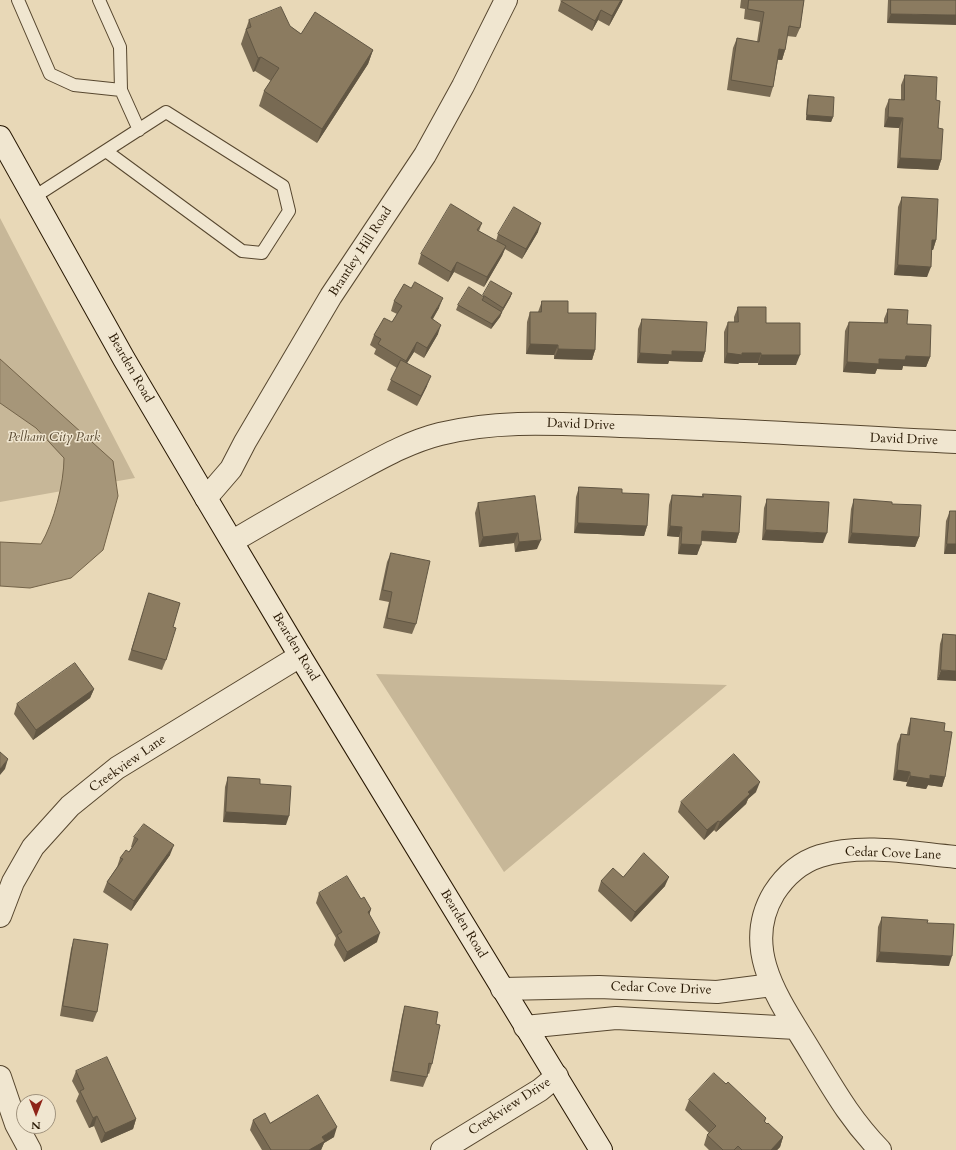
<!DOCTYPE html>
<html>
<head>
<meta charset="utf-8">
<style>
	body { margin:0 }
	#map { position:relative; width:956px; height:1150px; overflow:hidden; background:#e8d8b7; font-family:Cardo,serif }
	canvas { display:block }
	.north { position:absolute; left:16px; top:1094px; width:40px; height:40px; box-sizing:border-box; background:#f0e6d0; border:1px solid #a0937e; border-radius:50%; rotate:180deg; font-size:11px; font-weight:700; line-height:16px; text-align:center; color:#271702 }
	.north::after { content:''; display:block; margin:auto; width:14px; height:18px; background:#8f2418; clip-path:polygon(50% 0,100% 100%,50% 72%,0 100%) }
</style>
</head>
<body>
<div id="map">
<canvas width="956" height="1150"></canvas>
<div class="north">N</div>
</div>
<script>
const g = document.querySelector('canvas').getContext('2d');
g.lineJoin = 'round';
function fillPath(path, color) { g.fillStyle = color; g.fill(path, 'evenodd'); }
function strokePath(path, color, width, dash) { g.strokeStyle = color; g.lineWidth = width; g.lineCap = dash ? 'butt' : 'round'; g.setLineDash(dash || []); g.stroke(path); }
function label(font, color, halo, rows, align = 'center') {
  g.font = font + ' Cardo,serif'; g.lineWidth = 3; g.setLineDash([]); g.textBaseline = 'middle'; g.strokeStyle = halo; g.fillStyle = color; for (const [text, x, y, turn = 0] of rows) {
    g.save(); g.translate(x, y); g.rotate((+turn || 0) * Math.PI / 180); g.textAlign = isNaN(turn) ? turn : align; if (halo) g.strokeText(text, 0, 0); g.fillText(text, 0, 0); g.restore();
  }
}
const green = new Path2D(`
	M0 218 135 478 0 502Z
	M376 674 727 685 504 872Z`);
const water = new Path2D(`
	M0 359 113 461 118 496 103 550 71 578 30 588 0 586V542L41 544C54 522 64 483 64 458L36 428 0 403Z`);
const lane = new Path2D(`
	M18 0 50 74 74 85 121 90
	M99 0 120 47 121 90 139 130
	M34 197 166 112 283 186 289 211 262 253 242 251 106 151`);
const street = new Path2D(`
	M206 498 231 469 245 442 331 296 425 155 463 86 506 0
	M233 541C272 518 311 496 351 474 379 459 408 442 440 434 499 419 560 424 620 426 732 429 844 437 956 442
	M0 916 13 882 33 847 70 806 117 768 300 656
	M502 989 599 987 717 992 772 985
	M525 1027 616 1018 796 1028
	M0 1077 16 1124 30 1150
	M442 1150 540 1090 557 1076
	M880 1150C850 1119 834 1090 812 1054 783 1005 739 951 774 893 785 876 801 862 820 856 863 843 912 853 956 857`);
const secondary = new Path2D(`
	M0 137 124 359 206 498 300 656 601 1150`);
const wall = new Path2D(`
	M741 0H804L800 28 796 37 787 36 785 50 782 60H778L773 87 770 97 727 90 733 48 737 38 757 42 760 22 744 19 745 9 740 8Z
	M888 0H956L887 23Z
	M561 1 622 2 609 26 598 20 592 31 558 11Z
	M249 20 290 26 301 34 373 50 368 64 317 143 259 106 264 91 271 81 255 71 253 72 241 44Z
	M905 75 936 100 941 160 938 170 897 168 899 128 884 127 885 109 889 99 901 100V85Z
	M809 95 833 117 831 122 806 120 807 100Z
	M902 197 936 240 933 250H931L927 277 894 275 898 207Z
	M482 223 479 231 496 241 498 234 538 232 522 259 505 249 502 256 484 287 454 272 448 282 418 264 421 254Z
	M512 293 510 298 502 312 500 317 491 329 456 310 458 305 483 296Z
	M394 301 439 308 433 319 438 334 424 358 414 352 407 363 427 386 417 406 387 390 391 380 397 368 374 354 376 349 370 345 374 335 392 322 397 314 391 311Z
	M542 301 568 313 595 350 592 360 554 359V355L526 354 527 322 530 312H538Z
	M738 307 766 323 796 365H758V363H739L738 364 724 363V332L728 322H734V317Z
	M888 309 907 324 930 357 926 367 903 366 902 370 877 369 875 374 843 372 845 331 849 322 884 323V319Z
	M642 319 705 352 702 362 669 361 668 364 637 363 638 329Z
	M579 487 622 493 647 526 644 536 574 533 576 497Z
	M703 494 739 533 736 543 701 541 697 555 678 554 679 537 667 536 669 505 672 495 702 496Z
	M535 496 537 549 515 552 514 543 479 547 475 513 478 503Z
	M767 499 823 543 762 540 764 508Z
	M854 499 892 504 919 537 915 547 848 543 851 509Z
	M950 511 956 554H944L946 521Z
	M391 553 416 624 412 634 383 628 389 602 379 600 387 562Z
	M149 593 173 627 166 660 162 670 128 660Z
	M943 634 956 635 937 680 940 644Z
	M94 689 90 698 33 740 14 714 17 704Z
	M911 718 944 731 945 777 942 787 928 785 926 789 906 786 907 782 893 780 897 744 901 734H907L908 728Z
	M228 777 260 784 286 825 223 822 225 787Z
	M756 792 748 799 746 804 716 832 714 830 704 840 678 812 681 802Z
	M134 837 170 855 131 911 103 892 107 882 117 867 120 858 129 852 132 847H131Z
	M601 881 665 886 631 922 598 891Z
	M319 893 361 899 371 909 369 915 377 942 344 962 334 945 336 938 316 903Z
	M882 917 927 923 949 966 876 962 878 927Z
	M74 939 97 1012 93 1022 60 1016 71 949Z
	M405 1006 436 1024 432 1064 429 1074 427 1073V1077L423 1087 390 1081 402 1016Z
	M76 1071 136 1119 133 1129 101 1143 94 1126 89 1128 76 1101 79 1094 72 1081Z
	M726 1084 766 1118 765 1122 783 1137 780 1147 777 1150H709L704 1145 707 1135 709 1133 685 1110 689 1100Z
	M253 1120 270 1123 334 1137 324 1143 321 1150H262L250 1130Z`);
const shadedWall = new Path2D(`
	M621 0H623L622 2 609 26 612 16Z
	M601 10 598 20 592 31 595 21Z
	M891 14 956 15V25L887 23Z
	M779 49 785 50 782 60 776 59Z
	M373 50 368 64 317 143 322 129Z
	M261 57 255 71 253 72 258 58Z
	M807 115 833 117 831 122 806 120Z
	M888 117 903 118 899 128 884 127Z
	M900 158 941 160 938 170 897 168Z
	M541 223 538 232 522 259 526 249Z
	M932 240H936L933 250H928Z
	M506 246 502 256 484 287 487 277Z
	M457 262 454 272 448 282 451 272Z
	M898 265 931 267 927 277 894 275Z
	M512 293 510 298 502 312 503 308Z
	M443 298 439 308 427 328 431 318Z
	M502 312 500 317 491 329 492 324Z
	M441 325 438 334 424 358 427 348Z
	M417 342 414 352 402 371 406 361Z
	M530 344 558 345 554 355 526 354Z
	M558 349 595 350 592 360 554 359Z
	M672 351 705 352 702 362 669 361 668 364 637 363 640 353Z
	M727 353H761L758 363H739L738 364 724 363Z
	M761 355H800L796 365H758Z
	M906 356 930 357 926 367 903 366 902 370 877 369 875 374 843 372 847 362Z
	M431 376 427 386 417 406 421 396Z
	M578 523 647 526 644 536 574 533Z
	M670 526 682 527 679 537 667 536Z
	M766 530 827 533 823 543 762 540Z
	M702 531 739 533 736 543 698 540Z
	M518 533 514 543 479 547 483 537Z
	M852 533 919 537 915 547 848 543Z
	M541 540 537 549 515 552 519 542Z
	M681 544 701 545 697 555 678 554Z
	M947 544H956V554H944Z
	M941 670 956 671V681L937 680Z
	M94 689 90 698 33 740 36 730Z
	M8 759 5 769 0 775V769Z
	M897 770 910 772 907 782 893 780Z
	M930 775 945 777 942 787 928 785 926 789 906 786 910 776Z
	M760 782 756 792 748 799 746 804 716 832 720 822 748 792Z
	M226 812 289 816 286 825 223 822Z
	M718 821 714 830 704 840 707 830Z
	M174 845 170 855 131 911 134 901Z
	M669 877 665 886 631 922 635 912Z
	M371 909 368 919V912Z
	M380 933 377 942 344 962 347 952Z
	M880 952 952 956 949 966 876 962Z
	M97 1116 94 1126 89 1128 93 1118Z
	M136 1119 133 1129 101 1143 105 1133Z
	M337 1127 334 1137 324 1143 321 1150H309L322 1137Z
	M783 1137 780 1147 777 1150H771Z`);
const building = new Path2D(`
	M562 0H621L612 16 601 10 595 21 561 1Z
	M749 0H804L800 28 789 26 785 50 779 49 773 87 731 80 737 38 759 42 764 12 748 9Z
	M891 0H956V15L891 14Z
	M281 7 290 26 301 34 315 12 373 50 322 129 264 91 279 68 261 57 258 58 246 29 251 27 249 20Z
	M905 75 937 77 936 100 940 101 938 128 943 129 941 160 900 158 903 118 888 117 889 99 904 100Z
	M809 95 834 97 833 117 807 115Z
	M902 197 938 199 936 240H932L931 267 898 265Z
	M451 204 482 223 477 230 506 246 487 277 457 262 451 272 421 254Z
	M514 207 541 223 526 249 498 234Z
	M491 281 512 293 503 308 483 295Z
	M415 282 443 298 431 318 441 325 427 348 417 342 406 361 378 344 381 339 374 335 384 318 392 322 402 306 394 301 404 284 411 288Z
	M469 287 484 297 482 300 502 312 492 324 458 305Z
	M542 301H568V313H596L595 350 558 349V345L530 344V312H541Z
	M738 307H766V323H800V355H761V353H742V355L727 353 728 322H738Z
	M888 309 908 310 907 324 931 325 930 357 906 356 905 360 879 359V364L847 362 849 322 887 323Z
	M642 319 707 322 705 352 672 351V355L640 353Z
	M401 360 431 376 421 396 391 380Z
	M579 487 622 489V493L649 494 647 526 578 523Z
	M703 494 741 496 739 533 702 531 701 545 681 544 682 527 670 526 672 495 703 497Z
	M535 496 541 540 519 542 518 533 483 537 478 503Z
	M767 499 829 502 827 533 766 530Z
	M854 499 892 502V504L921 505 919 537 852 533Z
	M950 511H956V544H947Z
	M391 553 430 561 416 624 387 618 392 592 383 590Z
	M149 593 180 603 173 627 176 628 166 660 132 650Z
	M943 634 956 635V671L941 670Z
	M75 663 94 689 36 730 17 704Z
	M911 718 945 723 944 731 952 732 945 777 930 775V779L910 776V772L897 770 901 734 909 735Z
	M0 752 8 759 0 769Z
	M734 754 760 782 748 792 750 794 720 822 718 821 707 830 681 802Z
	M228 777 260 779V784L291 786 289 816 226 812Z
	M144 824 174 845 134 901 107 882 123 859 120 858 126 850 129 852 138 839 134 837Z
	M644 853 669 877 635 912 601 881 613 868 623 877Z
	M347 876 361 899 364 897 371 909 368 912 380 933 347 952 337 935 342 932 319 893Z
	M882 917 928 920 927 923 954 924 952 956 880 952Z
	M74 939 108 944 97 1012 63 1006Z
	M405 1006 438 1012 436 1024 440 1025 432 1064 429 1063 427 1077 393 1071Z
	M107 1057 136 1119 105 1133 97 1116 93 1118 80 1091 84 1089 76 1071Z
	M714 1073 726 1084 728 1082 766 1118 764 1121 767 1124 768 1123 783 1137 771 1150H742L738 1146 734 1150H723L707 1135 716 1126 689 1100Z
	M318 1095 337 1127 322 1137 325 1141 309 1150H271L253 1120 265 1113 270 1123Z`);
const streetNames = [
	["Brantley Hill Road",361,252,-57],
	["Bearden Road",130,368,60],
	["David Drive",581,425,2],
	["David Drive",904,440,2],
	["Bearden Road",295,647,59],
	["Creekview Lane",128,764,-35],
	["Cedar Cove Lane",893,854,2],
	["Bearden Road",463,924,59],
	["Cedar Cove Drive",661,989,2],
	["Creekview Drive",510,1107,-33]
];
const parkNames = [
	["Pelham City Park",54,438]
];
fillPath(green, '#c7b798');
fillPath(water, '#a69679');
strokePath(water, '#736349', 1);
strokePath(lane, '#57472f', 14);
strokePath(street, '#57472f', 24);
strokePath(secondary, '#271702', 24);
strokePath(lane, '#f0e6d0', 12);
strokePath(street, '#f0e6d0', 22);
strokePath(secondary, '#f0e6d0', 22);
fillPath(wall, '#786a53');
fillPath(shadedWall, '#615643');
fillPath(building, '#8b7b60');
strokePath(building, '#615643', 1);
label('13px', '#271702', '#f0e6d0', streetNames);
label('italic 13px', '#57472f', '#f0e6d0', parkNames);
</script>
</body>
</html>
